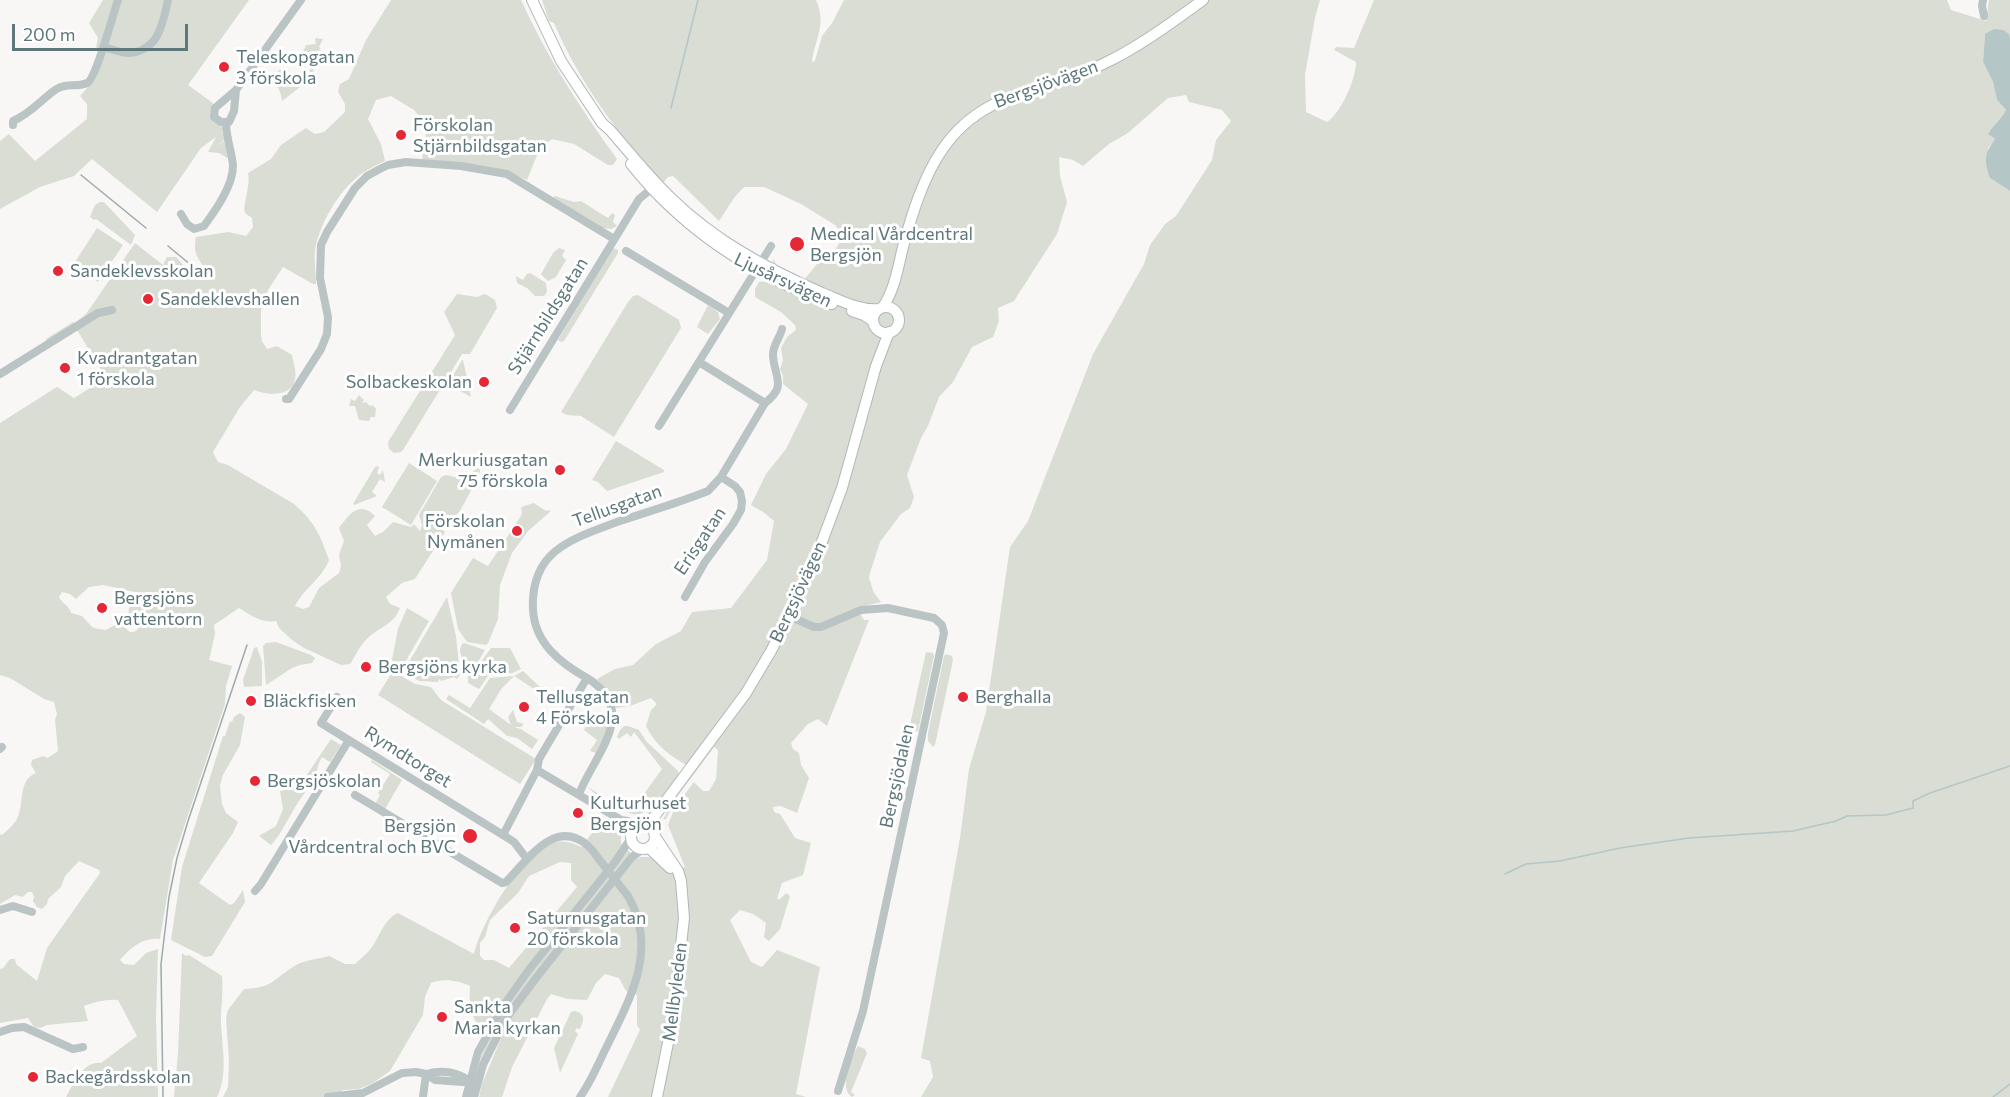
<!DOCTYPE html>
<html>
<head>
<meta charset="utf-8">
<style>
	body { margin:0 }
	#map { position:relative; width:2010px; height:1097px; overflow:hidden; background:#f8f7f5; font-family:Commissioner,sans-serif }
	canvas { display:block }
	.scale { position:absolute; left:12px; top:24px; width:176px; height:27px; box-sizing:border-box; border:3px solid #5e777a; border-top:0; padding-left:8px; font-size:18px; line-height:21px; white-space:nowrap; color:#5e777a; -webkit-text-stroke:4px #fff; paint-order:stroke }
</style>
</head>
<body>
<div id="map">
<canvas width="2010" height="1097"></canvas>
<div class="scale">200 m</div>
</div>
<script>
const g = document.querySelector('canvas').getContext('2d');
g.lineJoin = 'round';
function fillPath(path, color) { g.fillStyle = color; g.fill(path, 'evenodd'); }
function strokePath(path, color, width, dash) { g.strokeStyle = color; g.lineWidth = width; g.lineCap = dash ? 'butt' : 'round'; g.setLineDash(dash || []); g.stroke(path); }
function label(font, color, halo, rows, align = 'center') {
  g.font = font + ' Commissioner,sans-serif'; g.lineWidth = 6; g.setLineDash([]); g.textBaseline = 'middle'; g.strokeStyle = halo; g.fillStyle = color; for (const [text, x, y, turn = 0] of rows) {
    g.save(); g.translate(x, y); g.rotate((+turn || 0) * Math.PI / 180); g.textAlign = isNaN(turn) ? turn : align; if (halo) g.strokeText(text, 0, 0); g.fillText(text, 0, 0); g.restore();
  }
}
const green = new Path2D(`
	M103 0H249L188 85 213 103 211 111 215 121 224 129 222 131 224 140 216 147 224 141 229 159 219 153 208 152 216 137 201 148 157 212 92 159 74 176 40 187 0 209V141L9 134 35 161 87 119V104L80 96 95 79 104 55 96 47 98 38 89 23Z
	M391 0H521C547 57 580 108 617 159L613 165H608L574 144 552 139 540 148 527 180C493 163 459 163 422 160L427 126 414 110 391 96 376 100 368 119 381 144 385 161C374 166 362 172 353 181 336 196 318 228 315 251 314 261 316 273 316 284H313L283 267 268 290 261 310V334L262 341 267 349 277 346 292 355C293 362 297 373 295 379 292 398 266 395 254 390L240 407 213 452 218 462 228 465 294 504C314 521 321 536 329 560 321 580 305 587 295 606L303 609 309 607 319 588 339 573 341 566 339 555 344 541 339 528C349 515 358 500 375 516L367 525 375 536 383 532 393 522 411 527 414 524 420 531 422 525 419 515 441 477 446 475 464 479 478 468 480 470 479 476 460 511 449 522 440 521V528L445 532 415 579 402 583 386 597 390 604 400 608C393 626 379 626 366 640 359 647 355 657 350 664L341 665 304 648 292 640 279 628 276 621C263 624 250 615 239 608L214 625 215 634 209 660 232 666 226 686 225 704 173 860 160 939C143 937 130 948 120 960L124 964 134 965 146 953 158 949 156 1018 158 1097H66C74 1083 83 1061 101 1063L137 1036 118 1000C106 999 95 1002 84 1006L88 1021 47 1025 40 1028 34 1027 28 1018 0 1023V969L3 968 10 959H15L16 964 37 981 47 948 100 873 99 870 79 861 65 876 61 887 48 899 47 904 42 909 37 907 33 901 34 897 32 892H28L23 897 15 895 0 904V834L2 835C7 831 12 826 16 821 25 806 17 780 36 773L31 765 32 760 43 756 48 758 58 751 55 720 57 714 54 702 44 699 10 678 0 675V423L57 387 74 398 106 378 74 325 46 341V339L73 322 75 323 86 314 135 243 163 265 167 257H176L189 271 199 275 206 270C197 257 193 253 196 237L228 232 246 236 253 227 252 218C250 216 246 215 245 212 242 208 251 184 248 173L271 159 281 145 306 128 315 134 324 132 345 112V104L338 92 340 84 349 79 366 40ZM103 585 135 592 138 596C131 606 126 607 130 620L137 625 138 629C130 637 126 629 122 621L106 630 98 629 92 627 82 616 71 613C69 605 62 604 59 597L62 592 70 594 76 599 89 587Z
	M542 0H816C827 25 815 38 812 62L815 61 822 36 832 23 844 0H1320L1315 18 1305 75 1306 112 1327 122C1341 113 1356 79 1356 62L1334 50 1336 47 1354 48 1374 0H1947L1951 10 1986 21 1989 0H2010V38L2009 34H1985L1983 62 1993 82 1997 100 2006 110C2001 120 1993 125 1988 134L1995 139 1988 148 1990 178 2010 191V1097H921L933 1077 930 1061 921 1058 960 838 969 769 986 712 1010 547 1028 521 1093 354 1144 264 1150 245 1165 224 1176 216 1212 160 1216 140 1231 121 1222 110 1189 102 1186 95 1168 98 1128 133 1109 144 1083 166 1073 160 1059 157 1060 176 1067 202 1057 234 1014 301 998 308 999 321 993 337 972 347 953 382 939 397 928 426 921 438 907 475 914 497 910 508 901 514 880 542 870 573 869 578 874 593 881 602 856 608 864 620H869L827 726 818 719 808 724 791 743 793 749 799 753 801 765 809 778 797 813 781 806 773 807 774 812 780 814 795 838 811 843 803 875 782 883 777 899H780L786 893 790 896 780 929 769 941 764 937 766 923 753 914 740 910 730 920 751 962 762 967 777 950 820 967 796 1094 806 1097H608L640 1030 637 1025V995L626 991 619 978 605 974 596 983 587 1000 568 999 551 994 547 999 512 1067 502 1097H479L482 1084 502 1036 476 1075 482 1054 492 1031 484 1027 480 1028C470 1015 469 1002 470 986 459 980 442 978 431 983L425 997 423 1015 390 1071 373 1083 359 1089 343 1090 337 1097H223L228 1087 229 1061 226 1018 228 1010 244 989C274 988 274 978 296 965 305 960 319 959 329 956L345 964H355C360 959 367 954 372 947 380 936 384 919 398 913L474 954C481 924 518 860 546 846 558 839 570 841 581 847L601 822 615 827 621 832V844L638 859 640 857H651L660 861 654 849 657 846 675 871 685 867 668 825 675 807 694 782 703 791H709L716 779 718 750 714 747 677 797 666 819 663 820 688 766C668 754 657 747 646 726L651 710 657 704 651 698 630 706 616 708 611 695 597 679 615 669 633 665 656 644 681 631 692 612 731 608 767 560 774 521 763 512 751 505 766 474 786 449 808 404 783 384V376L780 369 783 360 781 348 787 337 796 330 795 325 781 312 755 297V289L759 282 765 281 794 290 773 265V259L778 267 803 281 822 258 836 249 843 235 835 225 801 204 764 187H744L734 198 719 221 673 176 668 177 663 183C619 136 579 82 554 23L549 21ZM560 862 571 863V880L577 887 509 968 494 960H484L480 956V943L485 937 490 920 518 893 529 876Z
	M315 38 323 39 319 47 320 48 312 75 309 80 282 101C281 90 277 83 267 80L281 69 284 73 289 71 292 80H307L312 64 301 57 306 45 316 44Z
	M555 196 574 202 581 201 608 218 612 213 615 215 613 222 617 226 611 229 603 228 553 198Z
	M100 202H104L135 235 131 245 96 219 94 220 90 217 95 205Z
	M97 228 123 245 98 282 73 265Z
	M559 248 565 250 562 256 566 260 556 277 548 281 541 274 553 253Z
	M613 248 618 250V253L564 341 561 342 558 340Z
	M530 273 546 283 547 292 544 296H535L527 288 517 283 516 276 523 280 527 274Z
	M457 294 477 297 485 294 495 300 497 308 470 354H462L403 450 401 452 394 453 389 449 388 442 455 335 444 312Z
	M638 295 679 320 681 328 614 437 581 416 567 415 561 412 628 302 633 296Z
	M708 305 718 312 720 319 708 334 697 327Z
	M462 360H463L471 397 448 384Z
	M359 395 364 400 362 403 366 402 370 406 373 405 376 409 375 417H371L369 421 359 420 355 406H349L351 399 355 401Z
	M616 441 664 470V472L607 491 598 482 592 480Z
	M409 463 437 481 411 525 382 507Z
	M378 466 379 468 377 473 380 475 383 470 385 482 380 479 372 492 377 496 354 505 353 504 375 467Z
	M534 503 544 510 551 511 528 531 512 553 500 585 498 619 488 643 486 645 467 642 458 629 451 593 473 558 488 566 521 516 522 512 521 507Z
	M447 597 456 636 460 675 457 679 454 677 441 681 439 679 438 682 419 681 403 672Z
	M407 608 429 621 400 671 394 665 392 660 398 629Z
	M276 642 311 655 315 658 312 663 300 665 292 668 266 685 263 646 266 643Z
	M464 643 485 650 478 662 466 674 464 673 460 650 462 644Z
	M257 647 262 662V686L244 687 243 680 254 648Z
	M491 648H510L521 669 513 673 488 676 479 689 468 683V676L473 673Z
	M926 652 933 653 934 656 918 731 912 733 909 729Z
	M946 654 952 656 953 660 935 745 933 747 928 741V733L944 656Z
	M393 671 415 684 431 687 441 700 536 759 520 784 378 695Z
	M523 671 539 686 562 701 559 705 514 676 502 688 489 709 511 725 508 717 513 710 517 722 524 724 521 727H514L521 729 538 740 532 749 517 738 507 736 488 719 484 724 446 699 449 695 470 708 490 678 514 676Z
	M240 713 245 717 240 745 223 775 220 785 222 804 226 813 238 822 233 833 199 883 230 905 234 903 243 890 245 902 212 956 205 957 171 940 182 867 223 736H225L230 721 232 722 234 717Z
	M605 716 609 721 606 734 596 753 590 751 597 740 584 730 589 718Z
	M624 726H628L639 730 646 741 678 771 679 775 653 813 644 812 638 815C621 812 600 800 588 787L622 809 629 811 634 804 636 805 662 769 634 732 631 737 627 733 619 739 617 737 620 730Z
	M331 739 341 745 330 762 322 757C316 767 318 773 313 780H311L306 776Z
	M372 760 402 780 385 809 375 804 380 795 378 793 390 774 371 762Z
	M303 780 310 785 297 804 279 835 271 845 259 836 276 826 283 809 280 791 296 788Z
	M182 953 186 956 189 955 222 976C223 988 222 1002 221 1013 220 1041 230 1072 217 1097H174L178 1053Z
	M574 1011C586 1013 584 1020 580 1029L577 1028 575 1031 578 1034 560 1073 554 1048 571 1012Z
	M858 1046 865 1049 867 1053 851 1092 855 1095 852 1097C838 1088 851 1058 858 1046Z`);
const water = new Path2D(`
	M1994 29 2003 30 2009 34 2010 38V191L1990 178C1984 160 1984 154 1995 139L1988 134C1993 125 2001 120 2006 110L1997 100 1993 82 1983 62 1985 34Z`);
const stream = new Path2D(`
	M671 108 698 0
	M1505 874 1526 864 1560 861 1620 848 1689 838 1793 831 1836 821 1847 816 1886 815 1913 808V801L1930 793 2010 766
	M1993 1097 2010 1084`);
const minor = new Path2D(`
	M1983 0 1982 6 1984 16
	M103 47C111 49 121 53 130 53 159 50 163 23 168 0
	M236 90 234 111 229 122H221L214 117 215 108 236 90 301 0
	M13 125V121C30 114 41 100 55 90 67 82 76 88 87 83 96 79 113 14 118 0
	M181 214 187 224 194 229 204 226C215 211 233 186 233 166 232 152 226 138 226 123
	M626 251 729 313
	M699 362 765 403C787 386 775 379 773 356 772 346 780 338 782 329
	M0 374 98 313 112 310
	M286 399H289L321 349 327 334 328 317 320 278 321 245 327 232 355 188 367 176 378 170 388 165 406 162 461 166 507 174 614 239
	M510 410 639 199 656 185
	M659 426 771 246
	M685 597 705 562 733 524 741 510 742 501 740 492 735 486 721 477
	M789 616 814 627H821L861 610 888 608 934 618 942 625 944 633 863 1011 838 1091
	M587 678C560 663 535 643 533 610 530 551 571 539 617 522 647 512 678 503 708 491L721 477 765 403
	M337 697 321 723 503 835 514 842 527 859
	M0 749 2 747
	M537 770 621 820 628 821 637 826
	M355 795 502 883 506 882C526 862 554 817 587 845 593 850 597 857 602 863
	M621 820 626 828 632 833
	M503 835 537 770 539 759 587 678C641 711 594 755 579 794
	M255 891 261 884 349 740
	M0 910 13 906 32 912
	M0 1032 12 1028 24 1027 73 1049 83 1047
	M426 1074C441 1070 455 1071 468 1080
	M328 1097 363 1093 402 1073 416 1072 426 1074 435 1080 476 1083
	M423 1097 426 1074
	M466 1097 478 1052 506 1002 528 971 615 862 631 838
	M474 1097 483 1065 507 1017 536 978 632 857 642 850
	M580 1097C591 1082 598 1064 606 1048 630 999 659 949 628 896`);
const major = new Path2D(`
	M532 0 561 61 602 123 610 130C630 153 649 177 671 198 714 240 767 269 822 293 840 300 859 311 879 309
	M631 164C684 231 753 275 832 304
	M873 320a13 13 0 1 1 26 0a13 13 0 1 1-26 0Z
	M883 307C895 289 898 267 903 247 912 214 923 178 942 150 982 90 1044 92 1103 64 1139 47 1171 23 1203 0
	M852 311 864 315 873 321
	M631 837a12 12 0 1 1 24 0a12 12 0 1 1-24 0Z
	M645 825 654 817 671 794 746 693 771 651 789 616 820 547 842 488 876 366 889 332
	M656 838 678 871 681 881 684 918 673 1018 657 1097
	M649 848 670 868`);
const tram = new Path2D(`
	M81 175 146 228
	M168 246 197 270
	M163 1097 161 964 169 897 177 858 188 821 247 645`);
const minorBridge = new Path2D(`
	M602 863 628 896`);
const markers = [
	[224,67,6,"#e52736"],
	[401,135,6,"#e52736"],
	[797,244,8,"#e52736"],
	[58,271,6,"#e52736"],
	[148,299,6,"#e52736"],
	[65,368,6,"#e52736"],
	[484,382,6,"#e52736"],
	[560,470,6,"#e52736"],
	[517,531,6,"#e52736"],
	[102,608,6,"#e52736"],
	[366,667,6,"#e52736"],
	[963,697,6,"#e52736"],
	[251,701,6,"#e52736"],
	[524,707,6,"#e52736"],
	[255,781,6,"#e52736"],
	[578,813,6,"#e52736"],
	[470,836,8,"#e52736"],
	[515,928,6,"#e52736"],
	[442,1017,6,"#e52736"],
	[33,1077,6,"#e52736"]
];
const poiNames = [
	["Teleskopgatan",236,57],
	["3 förskola",236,78],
	["Förskolan",413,125],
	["Stjärnbildsgatan",413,146],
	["Medical Vårdcentral",810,234],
	["Bergsjön",810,255],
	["Sandeklevsskolan",70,271],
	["Sandeklevshallen",160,299],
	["Kvadrantgatan",77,358],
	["1 förskola",77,379],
	["Solbackeskolan",472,382,"right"],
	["Merkuriusgatan",548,460,"right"],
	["75 förskola",548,481,"right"],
	["Förskolan",505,521,"right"],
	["Nymånen",505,542,"right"],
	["Bergsjöns",114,598],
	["vattentorn",114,619],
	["Bergsjöns kyrka",378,667],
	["Tellusgatan",536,697],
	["4 Förskola",536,718],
	["Berghalla",975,697],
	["Bläckfisken",263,701],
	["Bergsjöskolan",267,781],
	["Kulturhuset",590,803],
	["Bergsjön",590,824],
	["Bergsjön",456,826,"right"],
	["Vårdcentral och BVC",456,847,"right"],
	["Saturnusgatan",527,918],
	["20 förskola",527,939],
	["Sankta",454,1007],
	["Maria kyrkan",454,1028],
	["Backegårdsskolan",45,1077]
];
const streetNames = [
	["Bergsjövägen",1046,84,-20],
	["Ljusårsvägen",783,280,25],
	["Stjärnbildsgatan",548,316,-58],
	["Tellusgatan",617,506,-20],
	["Erisgatan",700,541,-56],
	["Bergsjövägen",798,592,-65],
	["Rymdtorget",408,757,32],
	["Bergsjödalen",897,776,-78],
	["Mellbyleden",675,992,-83]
];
fillPath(green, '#d9ddd4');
fillPath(water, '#b4c6c6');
strokePath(stream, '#b4c6c6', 1.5);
strokePath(major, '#afb8ba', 12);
strokePath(minor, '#bbc4c5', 8);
strokePath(major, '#fff', 10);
strokePath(tram, '#9daaac', 1.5);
strokePath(minorBridge, '#bbc4c5', 8);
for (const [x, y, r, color] of markers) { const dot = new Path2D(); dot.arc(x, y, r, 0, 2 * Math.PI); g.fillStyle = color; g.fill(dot); strokePath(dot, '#fff', 2); }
label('18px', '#5e777a', '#fff', poiNames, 'left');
label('18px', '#5e777a', '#fff', streetNames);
</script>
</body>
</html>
